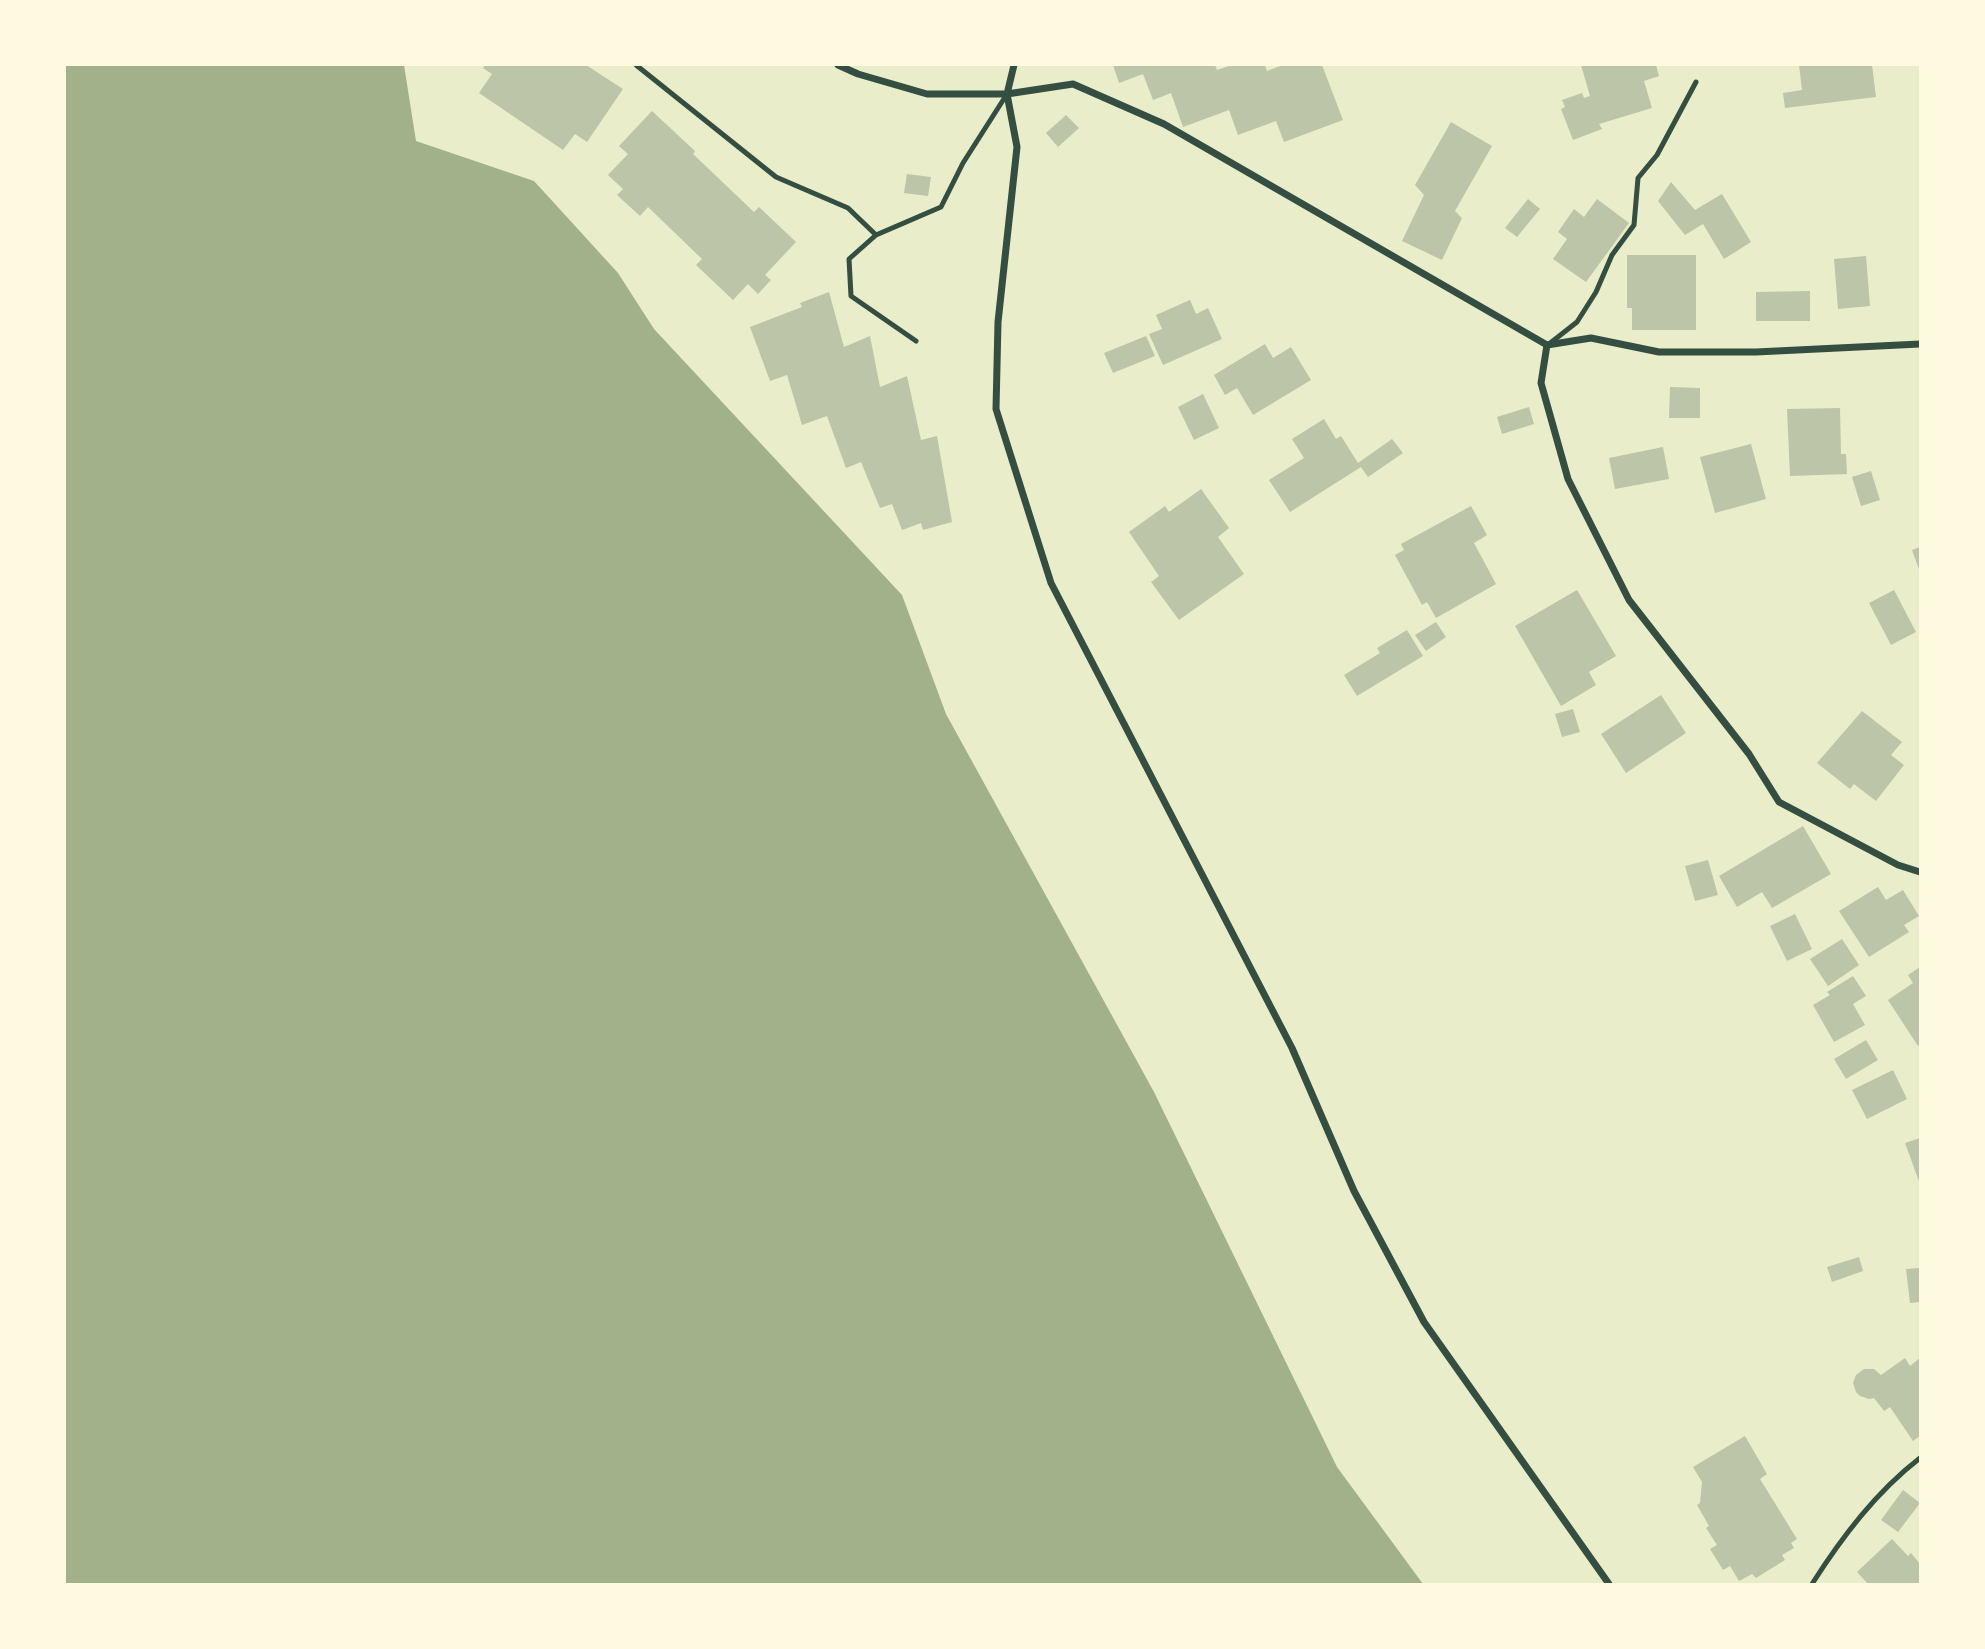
<!DOCTYPE html>
<html>
<head>
<meta charset="utf-8">
<style>
	body { margin:0 }
	#map { position:relative; width:1985px; height:1649px; overflow:hidden; background:#e9edc9; font-family:Commissioner,sans-serif }
	canvas { display:block }
	.frame { position:absolute; inset:0; border:66px solid #fefae0; pointer-events:none }
</style>
</head>
<body>
<div id="map">
<canvas width="1985" height="1649"></canvas>
<div class="frame"></div>
</div>
<script>
const g = document.querySelector('canvas').getContext('2d');
g.lineJoin = 'round';
function fillPath(path, color) { g.fillStyle = color; g.fill(path, 'evenodd'); }
function strokePath(path, color, width, dash) { g.strokeStyle = color; g.lineWidth = width; g.lineCap = dash ? 'butt' : 'round'; g.setLineDash(dash || []); g.stroke(path); }
const water = new Path2D(`
	M65 65H404L416 141 534 181 618 273 654 329 902 595 946 714 1154 1092 1337 1467 1423 1584H65Z`);
const building = new Path2D(`
	M485 65H586L623 89 587 142 575 134 563 150 479 93 492 74 483 68Z
	M1113 65H1215L1217 70 1232 65H1265L1267 71 1283 65H1322L1343 120 1284 142 1276 121 1238 135 1229 110 1183 127 1171 93 1153 100 1143 74 1119 83Z
	M1581 65H1656L1659 76 1644 81 1652 108 1599 124 1602 129 1573 140 1561 109 1565 107 1562 100 1582 93 1584 98 1590 96Z
	M1799 65H1872L1876 97 1785 108 1783 93 1802 90Z
	M652 111 695 151 693 154 754 212 759 207 796 242 765 275 771 280 758 294 748 284 733 300 696 265 702 259 648 207 640 216 617 195 623 189 608 175 628 154 619 146Z
	M1066 115 1079 128 1058 147 1046 133Z
	M1451 122 1492 146 1455 211 1462 218 1442 260 1402 241 1424 195 1415 185Z
	M907 174 931 177 928 196 904 193Z
	M1671 182 1695 210 1722 194 1751 242 1724 259 1703 224 1685 235 1658 201Z
	M1528 199 1540 209 1517 237 1505 228Z
	M1597 199 1629 223 1586 282 1553 259 1567 239 1558 232 1574 209 1584 217Z
	M1627 255H1696V330H1632V308H1627Z
	M1866 256 1870 306 1838 309 1834 259Z
	M1810 291V321H1756V292Z
	M829 292 844 347 870 336 880 387 907 376 921 440 937 436 952 522 923 530 921 523 902 530 892 504 880 508 861 462 846 468 827 416 802 425 787 375 770 381 750 327 802 307 800 303Z
	M1190 300 1196 314 1208 308 1222 339 1163 365 1149 334 1162 329 1156 315Z
	M1146 336 1155 356 1113 373 1104 353Z
	M1265 344 1273 358 1291 347 1311 380 1253 415 1237 388 1225 395 1214 375Z
	M1670 387 1700 388V418H1669Z
	M1203 394 1219 428 1194 440 1178 407Z
	M1529 407 1534 424 1502 434 1497 417Z
	M1840 408 1841 454H1846L1847 474 1790 476 1787 409Z
	M1324 419 1336 439 1341 436 1358 463 1392 439 1403 453 1368 477 1361 467 1290 512 1269 480 1304 458 1292 439Z
	M1751 444 1766 499 1715 513 1700 457Z
	M1663 447 1669 479 1615 489 1609 458Z
	M1871 471 1880 500 1861 506 1852 477Z
	M1201 489 1229 528 1218 537 1244 574 1179 620 1151 582 1159 576 1129 532 1165 506 1169 512Z
	M1471 506 1487 535 1474 543 1496 584 1436 618 1427 602 1422 605 1395 555 1404 550 1401 544Z
	M1920 547V572L1912 550Z
	M1577 590 1616 656 1589 672 1596 685 1561 706 1515 626Z
	M1894 590 1916 632 1891 645 1869 603Z
	M1436 622 1446 637 1426 651 1415 635Z
	M1407 630 1423 656 1357 696 1344 675 1380 653 1377 648Z
	M1661 695 1686 733 1626 773 1601 734Z
	M1573 709 1580 732 1562 737 1555 714Z
	M1862 711 1902 742 1891 755 1904 765 1876 801 1854 784 1850 789 1817 763Z
	M1803 826 1831 874 1772 908 1762 892 1737 907 1719 876Z
	M1708 860 1718 895 1695 901 1685 866Z
	M1878 887 1886 900 1903 890 1919 916 1904 925 1909 932 1869 957 1839 911Z
	M1795 914 1812 949 1787 961 1770 926Z
	M1842 939 1859 965 1828 986 1810 959Z
	M1920 967V1044L1918 1046 1888 1000 1913 983 1908 975Z
	M1853 976 1866 996 1853 1004 1865 1025 1834 1042 1813 1005 1830 995 1827 992Z
	M1866 1040 1878 1060 1846 1079 1834 1059Z
	M1893 1070 1907 1099 1867 1119 1852 1090Z
	M1920 1138V1184L1905 1143Z
	M1859 1257 1863 1271 1832 1282 1827 1267Z
	M1920 1268V1302L1910 1303 1906 1269Z
	M1905 1358 1910 1366 1920 1358V1436L1913 1441 1890 1407 1884 1411 1874 1398 1869 1399 1860 1396 1856 1392 1853 1383 1856 1375 1864 1369H1874L1881 1375Z
	M1745 1436 1767 1474 1760 1479 1797 1539 1791 1543 1794 1548 1782 1555 1785 1560 1756 1578 1752 1574 1739 1581 1730 1566 1723 1570 1710 1549 1717 1545 1706 1528 1709 1526 1697 1505 1700 1503 1702 1482 1693 1467Z
	M1903 1490 1920 1503 1898 1532 1881 1520Z
	M1892 1539 1908 1556 1911 1553 1920 1564V1582L1918 1584H1868L1857 1572Z`);
const service = new Path2D(`
	M636 65 776 177 848 208 876 235 941 207 963 163 1007 94
	M876 235 849 259 851 296 916 341
	M1549 344 1577 322 1596 292 1612 255 1634 225 1638 178 1657 155 1696 82
	M1812 1584C1842 1537 1876 1492 1920 1458`);
const minor = new Path2D(`
	M838 65 858 74 927 94H1007L1017 147 998 322 996 409 1051 583 1292 1048 1354 1191 1424 1322 1609 1584
	M1014 65 1007 94 1073 84 1164 124 1547 345 1591 338 1659 352H1756L1920 344
	M1547 345 1541 383 1568 479 1629 600 1749 754 1779 802 1898 865 1920 872`);
fillPath(water, '#a3b18a');
fillPath(building, '#bcc5a7');
strokePath(service, '#344e41', 5);
strokePath(minor, '#344e41', 7);
</script>
</body>
</html>
